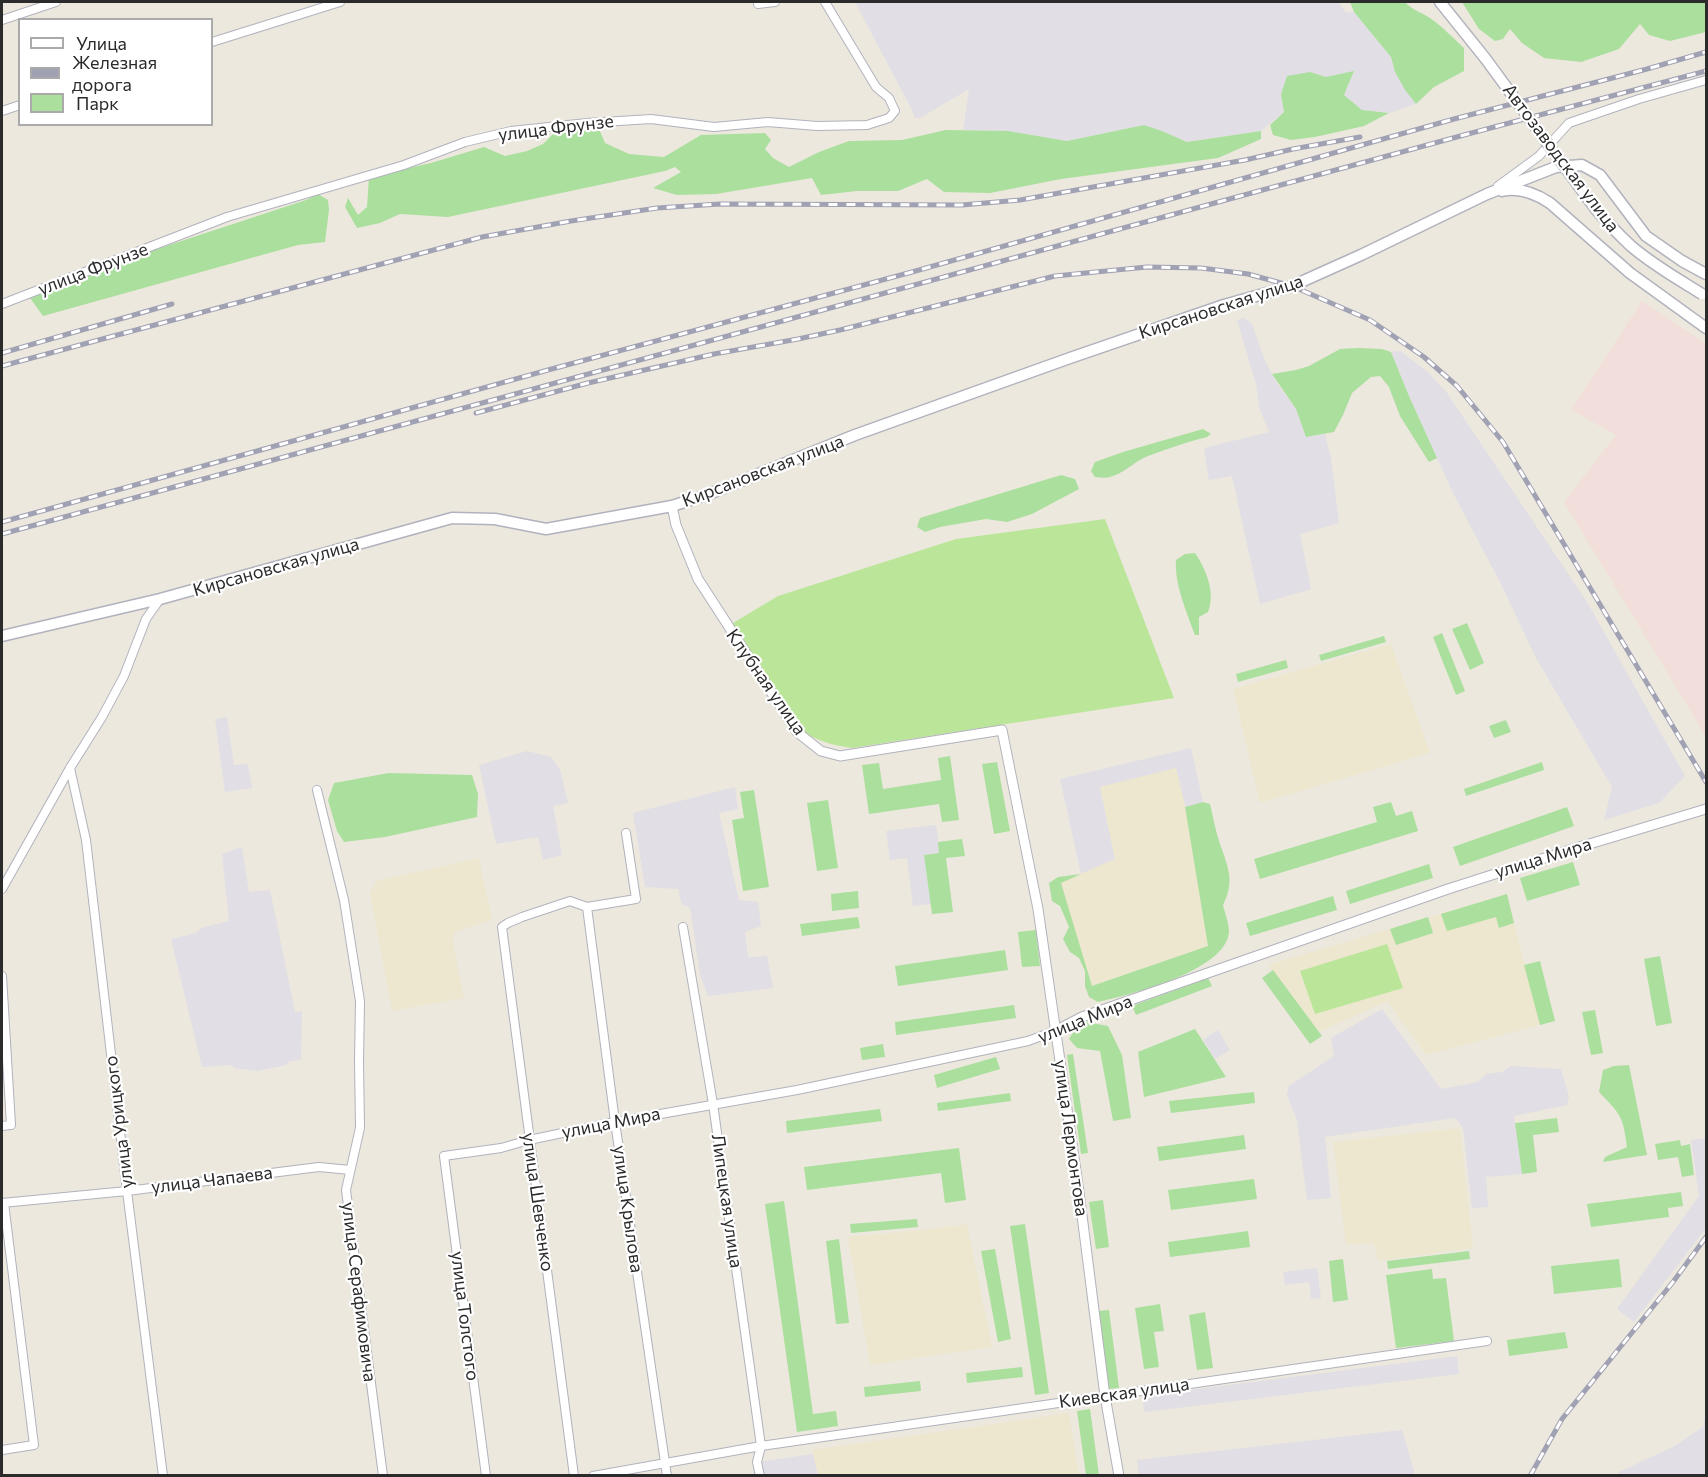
<!DOCTYPE html>
<html>
<head>
<meta charset="utf-8">
<style>
	body { margin:0 }
	#map { position:relative; width:1708px; height:1477px; overflow:hidden; background:#ece8de; font-family:Commissioner,sans-serif }
	canvas { display:block }
	.frame { position:absolute; inset:0; border:3px solid #2b2b2b; pointer-events:none }
	.legend { position:absolute; left:18px; top:18px; width:195px; height:108px; box-sizing:border-box; background:#fff; border:2px solid #aaa; margin:0; padding:8px 10px; list-style:none; font-size:18px; color:#2b2b2b }
	.legend li { display:flex; align-items:center; gap:12px; height:30px }
	.legend b { width:30px; border:2px solid #aaa }
</style>
</head>
<body>
<div id="map">
<canvas width="1708" height="1477"></canvas>
<div class="frame"></div>
<ul class="legend">
<li><b style="height:8px;background:#fff"></b>Улица</li>
<li><b style="height:8px;background:#a1a1b4"></b>Железная дорога</li>
<li><b style="height:16px;background:#abdf9d"></b>Парк</li>
</ul>
</div>
<script>
const g = document.querySelector('canvas').getContext('2d');
g.lineJoin = 'round';
function fillPath(path, color) { g.fillStyle = color; g.fill(path, 'evenodd'); }
function strokePath(path, color, width, dash) { g.strokeStyle = color; g.lineWidth = width; g.lineCap = dash ? 'butt' : 'round'; g.setLineDash(dash || []); g.stroke(path); }
function label(font, color, halo, rows, align = 'center') {
  g.font = font + ' Commissioner,sans-serif'; g.lineWidth = 4.5; g.setLineDash([]); g.textBaseline = 'middle'; g.strokeStyle = halo; g.fillStyle = color; for (const [text, x, y, turn = 0] of rows) {
    g.save(); g.translate(x, y); g.rotate((+turn || 0) * Math.PI / 180); g.textAlign = isNaN(turn) ? turn : align; if (halo) g.strokeText(text, 0, 0); g.fillText(text, 0, 0); g.restore();
  }
}
const industrial = new Path2D(`
	M855 2H1338L1346 12H1354L1391 57 1395 72 1405 90 1416 104 1389 113 1362 110 1344 95 1354 72 1326 77 1310 72 1281 93 1284 112 1261 131 1187 142 1162 131 1144 125 1067 141 1008 131 963 130 969 89 920 118H915L912 110Z
	M1244 318 1252 324 1265 361 1277 383 1296 409 1306 437 1325 434 1331 458 1339 523 1300 534 1311 589 1260 604 1232 476 1209 480 1204 448 1269 432 1259 407 1256 384 1237 320Z
	M1400 351 1429 373 1447 393 1587 602 1685 776 1659 803 1604 820 1612 787 1536 658 1501 584 1453 493 1409 396 1391 352Z
	M227 717 234 765 248 764 252 788 225 792 215 719Z
	M1191 748 1203 802 1185 807 1176 769 1100 787 1115 859 1081 874 1060 779Z
	M527 751 551 757 560 769 568 803 553 806 562 855 543 860 538 837 496 844 479 765Z
	M735 787 738 809 719 813 739 900 758 902 761 926 745 932 748 957 767 956 773 988 708 996 700 975 690 907 682 905 678 889 645 887 633 813Z
	M936 825 940 853 924 855 931 904 913 906 907 858 890 860 886 831Z
	M242 847 249 892 270 890 295 1012 302 1011 301 1060 290 1061 286 1065 258 1071 234 1068 232 1065 202 1067 171 939 196 933 201 928 229 921 222 854Z
	M1382 1009 1441 1089 1478 1082 1486 1074 1502 1072 1511 1066 1561 1069 1569 1096 1567 1105 1514 1116 1522 1174 1486 1177 1488 1207 1472 1208 1463 1128 1455 1118 1325 1137 1331 1198 1307 1200 1297 1120 1287 1095 1289 1086 1334 1056 1331 1038Z
	M1218 1030 1230 1050 1215 1059 1203 1040Z
	M1706 1138V1228L1634 1322 1617 1309 1699 1196 1691 1140Z
	M1317 1268 1321 1298 1311 1299 1309 1282 1285 1285 1283 1272Z
	M1457 1356 1459 1374 1144 1412 1143 1396Z
	M1706 1415V1475H1616L1621 1471 1673 1447 1703 1427Z
	M1402 1430 1415 1475H1139L1137 1460Z
	M813 1454 818 1475H760L757 1462Z`);
const education = new Path2D(`
	M1391 644 1430 753 1260 803 1233 689Z
	M1176 768 1187 813 1208 946 1092 986 1060 883 1115 859 1100 787Z
	M479 858 492 920 454 932 453 943 464 998 392 1011 370 893 376 881Z
	M1507 894 1540 1025 1426 1055 1387 1001 1319 1032 1268 965Z
	M1460 1128 1473 1248 1378 1261 1374 1243 1346 1245 1333 1142Z
	M967 1224 992 1347 870 1365 848 1237 931 1229Z
	M1069 1413 1079 1475H818L812 1450Z`);
const medical = new Path2D(`
	M1642 301 1706 344V737L1564 502 1616 435 1571 410Z`);
const green = new Path2D(`
	M1350 2H1405C1412 10 1421 12 1430 18 1443 27 1453 38 1464 48V71L1434 87 1416 104 1405 90 1395 72 1391 57 1354 12Z
	M1462 2H1706V32L1670 41 1649 35 1640 24 1619 49 1581 62 1544 58 1522 43 1510 29 1503 39 1495 41 1479 29Z
	M1354 71 1344 95 1362 110 1389 113 1364 126 1315 137 1291 140 1273 135 1270 125 1284 112 1281 94 1287 76 1310 72 1326 77Z
	M1144 125 1162 131 1187 142 1261 131V139L1218 158 1061 179 990 193 944 192 927 179 898 191H857L821 195 812 178 716 194 677 195 653 188 681 172 675 167 665 171 448 217 400 214 380 223 357 228 345 207 348 198 358 215 367 207 369 177 431 163 484 147 505 156 527 151 543 144 553 134 599 129 605 143 629 154 664 157 701 135 765 133 771 140 765 149 773 158 789 167 819 152 849 141 902 140 946 130 1008 131 1067 141Z
	M318 194 328 200 329 210 325 242 298 245 43 316 30 298 151 251 306 200Z
	M1358 348 1382 349 1391 352 1409 396 1437 458 1429 462 1400 416 1389 387 1380 376 1371 377 1352 393 1343 415 1334 432 1306 437 1296 409 1272 374 1296 370 1309 366 1340 349Z
	M1203 429 1211 434 1207 437C1187 442 1167 449 1148 456 1130 463 1118 482 1095 477L1091 471 1095 462 1123 452Z
	M1061 475 1075 479 1079 489 1032 514 1007 522 986 519 940 527 925 532 917 527 920 518Z
	M1195 553C1206 569 1216 593 1208 612L1199 617V635H1195C1187 613 1174 583 1176 560L1185 554Z
	M1467 623 1484 663 1470 670 1452 629Z
	M1442 633 1465 691 1456 695 1433 637Z
	M1384 636 1386 642 1321 661 1319 655Z
	M1286 660 1288 668 1238 682 1236 674Z
	M1506 720 1511 732 1494 738 1489 726Z
	M950 756 959 820 942 822 939 804 869 814 862 765 879 763 883 789 941 780 938 758Z
	M997 762 1010 831 994 834 982 764Z
	M1542 762 1544 770 1466 796 1464 789Z
	M389 773 472 775 478 794 477 817 385 837 344 842 337 831 328 800 334 783Z
	M754 790 769 887 743 891 732 820 744 818 740 792Z
	M828 800 838 868 817 871 807 803Z
	M1203 802 1210 804C1213 816 1215 829 1219 841 1227 865 1236 880 1223 905 1225 913 1229 924 1229 932 1226 971 1129 995 1098 1002L1089 997 1085 986V971L1079 958 1070 952 1063 939 1069 927 1060 906 1052 901 1049 883 1058 877 1081 874 1061 883 1092 986 1208 946 1185 807Z
	M1391 802 1396 816 1412 811 1418 831 1260 879 1254 859 1377 822 1373 807Z
	M1567 807 1574 826 1460 866 1453 847Z
	M962 839 965 856 946 858 953 912 932 914 924 855 939 853 938 842Z
	M1573 862 1580 885 1527 901 1520 878Z
	M1429 864 1433 878 1350 904 1346 891Z
	M858 891 859 908 832 911 831 894Z
	M1507 894 1514 923 1499 928 1496 917 1447 931 1441 914Z
	M1333 896 1337 910 1250 936 1246 923Z
	M858 917 860 928 802 936 800 924Z
	M1428 917 1433 933 1396 945 1390 929Z
	M1036 930 1040 966 1022 967 1018 932Z
	M1005 950 1008 970 898 986 895 966Z
	M1660 956 1672 1023 1656 1026 1644 959Z
	M1540 961 1555 1021 1540 1025 1524 965Z
	M1273 970 1322 1036 1310 1044 1262 978Z
	M1208 978 1212 986 1136 1015 1132 1006Z
	M1014 1005 1016 1018 896 1035 895 1022Z
	M1595 1010 1603 1053 1591 1055 1582 1012Z
	M1080 1021 1108 1026 1122 1055 1131 1118 1113 1121 1100 1051 1077 1048 1069 1039Z
	M1195 1029 1226 1077 1144 1097 1138 1052Z
	M883 1044 885 1057 862 1060 860 1048Z
	M1073 1054 1088 1153 1081 1154 1067 1055Z
	M996 1057 1000 1069 937 1088 934 1075Z
	M1629 1065 1647 1155 1603 1162 1605 1157 1627 1147C1623 1115 1620 1114 1599 1092L1603 1070 1614 1066Z
	M1254 1092 1255 1103 1171 1113 1169 1101Z
	M1010 1093 1011 1101 938 1111 937 1103Z
	M880 1109 882 1121 787 1133 786 1121Z
	M1557 1118 1559 1132 1533 1135 1537 1172 1522 1174 1515 1123Z
	M1244 1135 1246 1149 1159 1161 1157 1147Z
	M1680 1140 1681 1146 1690 1144 1694 1175 1682 1177 1678 1157 1658 1160 1655 1144Z
	M959 1148 966 1200 945 1203 941 1173 807 1190 804 1167Z
	M1254 1179 1257 1199 1171 1210 1168 1190Z
	M1681 1192 1683 1206 1668 1208 1669 1217 1591 1227 1587 1204Z
	M1103 1200 1109 1247 1096 1249 1089 1202Z
	M784 1201 813 1414 836 1411 838 1426 797 1432 765 1204Z
	M917 1219 918 1227 851 1233 850 1224Z
	M1025 1224 1049 1393 1035 1395 1010 1226Z
	M1248 1231 1250 1247 1170 1257 1168 1242Z
	M839 1239 849 1323 836 1324 826 1241Z
	M995 1249 1011 1339 998 1342 981 1251Z
	M1469 1251 1470 1259 1388 1269 1387 1261Z
	M1343 1259 1348 1300 1333 1302 1329 1261Z
	M1619 1259 1622 1287 1554 1294 1551 1266Z
	M1432 1269 1433 1279 1446 1278 1454 1341 1396 1348 1386 1275Z
	M1160 1304 1164 1331 1154 1332 1159 1367 1144 1369 1135 1308Z
	M1109 1310 1119 1388 1109 1389 1099 1311Z
	M1205 1312 1213 1368 1197 1370 1189 1315Z
	M1565 1332 1568 1348 1509 1356 1507 1340Z
	M1022 1367 1023 1377 967 1383 966 1373Z
	M920 1381 921 1391 865 1397 864 1387Z
	M1090 1409 1099 1475H1086L1077 1411Z`);
const pitch = new Path2D(`
	M1105 519 1174 698 852 748C832 745 817 741 800 730L733 623 778 596 956 539Z
	M1387 944 1403 988 1315 1014 1300 971Z`);
const minor = new Path2D(`
	M758 4 775 2
	M2 20 56 2
	M212 42 340 2
	M2 111 20 105
	M1498 186 1539 156 1569 123 1639 99 1706 80
	M2 304 227 217 404 165 465 142 511 131 587 123 651 119 714 127 768 122 817 126 867 125 889 118 895 111 889 98 876 87 825 2
	M70 768 86 840 127 1191 163 1476
	M317 790 344 900 360 1001 359 1061 360 1128 346 1190 383 1476
	M2 889 70 768 102 717 124 676 146 619 160 599
	M587 907 615 1122 667 1476
	M683 927 713 1104 761 1446 757 1462 760 1476
	M2 976 11 1125 2 1126
	M2 1203 127 1191 319 1167 350 1170
	M2 1450 34 1445 4 1203
	M486 1476 444 1156 501 1148 529 1140 615 1122 797 1090 1028 1041 1055 1031
	M574 1476 502 927 508 923 522 917 570 901 587 907 636 899 626 833
	M593 1476 761 1446 1487 1341`);
const tertiary = new Path2D(`
	M672 506 676 525 698 579 797 732 821 751 840 756 1002 730 1038 909 1079 1192 1105 1396 1119 1476
	M1055 1031 1082 1017 1448 889 1576 848 1706 809`);
const secondary = new Path2D(`
	M1440 2 1485 58
	M1502 191C1519 187 1536 194 1550 203L1630 273 1706 328
	M2 636 160 599 452 518 495 519 546 529 672 506 709 494 855 435 1070 358 1224 305 1292 286 1361 255 1487 194 1556 167 1582 165 1600 175 1646 236 1682 261 1706 274`);
const rail = new Path2D(`
	M2 353 172 304
	M2 366 482 237 571 221 657 208 720 204 962 205 1020 200 1245 160 1293 149 1360 137
	M476 413 588 383 714 354 798 339 840 330 1055 276 1147 267 1201 268 1248 274 1292 286 1370 320 1424 357 1457 386 1503 442 1706 782
	M2 522 548 370 912 272 1454 119 1647 69 1706 52
	M2 534 1464 135 1706 71
	M1530 1476 1562 1419 1673 1282 1706 1237`);
const secondaryBridge = new Path2D(`
	M1485 58 1595 208C1606 221 1618 234 1631 246 1653 265 1678 279 1702 294`);
const streetNames = [
	["улица Фрунзе",556,128,-7],
	["Автозаводская улица",1561,158,53],
	["улица Фрунзе",93,269,-21],
	["Кирсановская улица",1221,307,-18],
	["Кирсановская улица",763,471,-21],
	["Кирсановская улица",276,567,-16],
	["Клубная улица",766,682,55],
	["улица Мира",1543,858,-17],
	["улица Мира",1085,1019,-22],
	["улица Урицкого",119,1122,-97],
	["улица Мира",611,1123,-11],
	["улица Лермонтова",1071,1138,82],
	["улица Чапаева",212,1180,-7],
	["Липецкая улица",727,1201,82],
	["улица Шевченко",538,1202,82],
	["улица Крылова",628,1209,82],
	["улица Серафимовича",359,1292,83],
	["улица Толстого",465,1316,83],
	["Киевская улица",1124,1393,-8]
];
fillPath(industrial, '#e1dee5');
fillPath(education, '#ece7ce');
fillPath(medical, '#f2dedb');
fillPath(green, '#abdf9d');
fillPath(pitch, '#bbe69a');
strokePath(minor, '#b1b2bd', 10);
strokePath(tertiary, '#b1b2bd', 11);
strokePath(secondary, '#b1b2bd', 13);
strokePath(minor, '#fff', 8);
strokePath(tertiary, '#fff', 9);
strokePath(secondary, '#fff', 10);
strokePath(rail, '#a1a1b4', 5);
strokePath(rail, '#fff', 3, [9]);
strokePath(secondaryBridge, '#b1b2bd', 13, []);
strokePath(secondaryBridge, '#fff', 10);
label('18px', '#2b2b2b', '#fff', streetNames);
</script>
</body>
</html>
